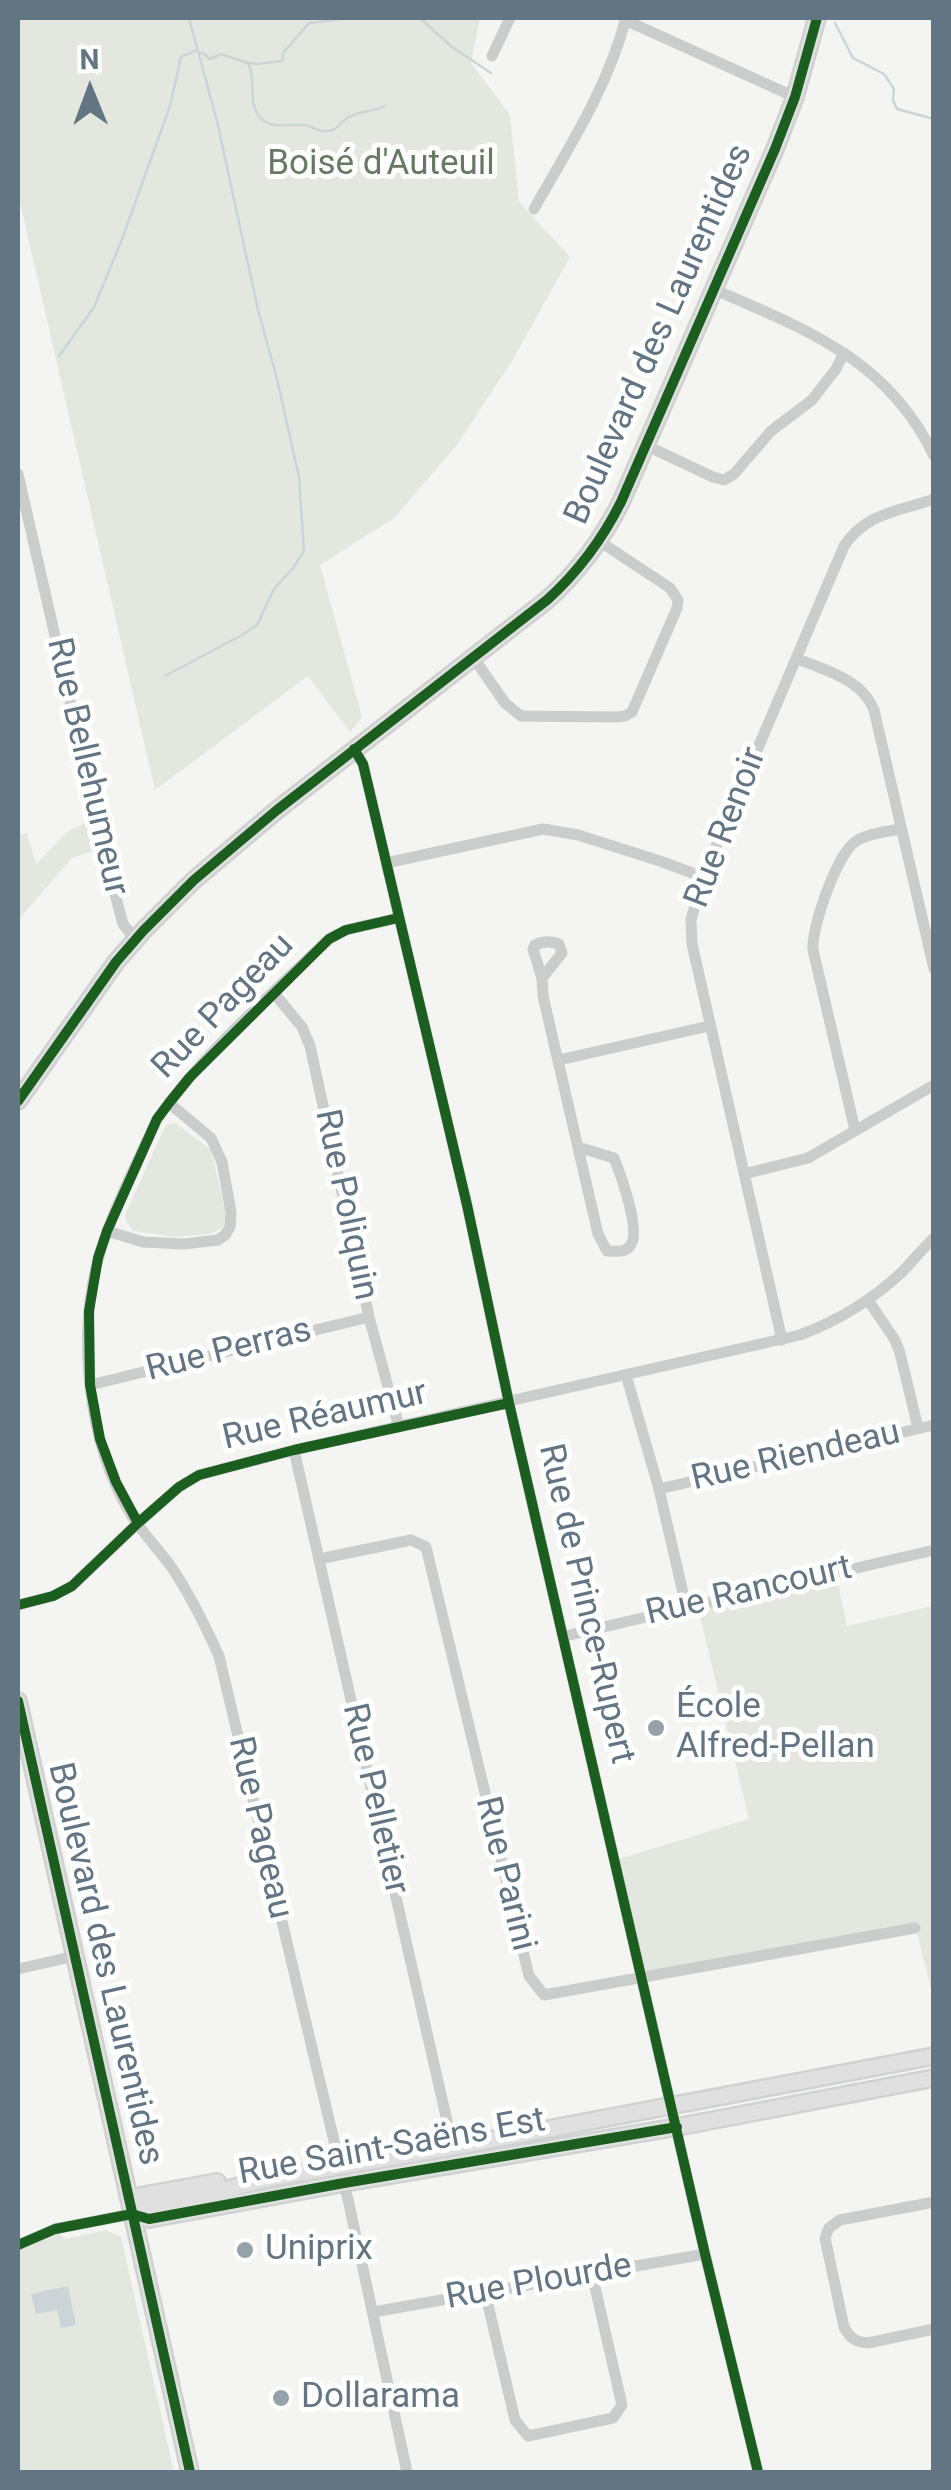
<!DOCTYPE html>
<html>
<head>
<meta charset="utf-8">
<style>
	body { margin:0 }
	#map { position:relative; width:951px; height:2490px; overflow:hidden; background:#f4f4f2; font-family:Roboto,sans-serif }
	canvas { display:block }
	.frame { position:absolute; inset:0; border:20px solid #637483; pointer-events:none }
	.north { position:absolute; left:40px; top:40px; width:100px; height:100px; -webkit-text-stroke:8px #fff; paint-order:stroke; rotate:359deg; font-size:28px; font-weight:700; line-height:40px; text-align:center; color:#637483 }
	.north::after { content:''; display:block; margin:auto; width:35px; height:45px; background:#637483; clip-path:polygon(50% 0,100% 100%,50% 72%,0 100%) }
</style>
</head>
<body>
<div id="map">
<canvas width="951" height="2490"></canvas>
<div class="frame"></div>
<div class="north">N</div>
</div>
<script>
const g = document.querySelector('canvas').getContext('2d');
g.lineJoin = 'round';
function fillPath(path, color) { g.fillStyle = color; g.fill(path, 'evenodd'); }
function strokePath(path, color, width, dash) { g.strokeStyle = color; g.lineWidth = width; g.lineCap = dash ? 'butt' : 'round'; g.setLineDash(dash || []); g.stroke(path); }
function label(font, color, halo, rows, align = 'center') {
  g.font = font + ' Roboto,sans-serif'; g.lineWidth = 10; g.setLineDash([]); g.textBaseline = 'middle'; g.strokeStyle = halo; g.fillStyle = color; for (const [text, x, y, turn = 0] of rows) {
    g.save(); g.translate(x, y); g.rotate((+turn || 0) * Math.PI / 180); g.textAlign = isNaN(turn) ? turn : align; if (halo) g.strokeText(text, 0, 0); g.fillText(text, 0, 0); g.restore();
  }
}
const green = new Path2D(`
	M18 18H480L471 63 510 115 519 202 570 257 512 361 456 446 394 518 320 565 362 717 350 732 308 676 155 790 18 194Z
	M92 820 99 849 72 858 18 920V835L27 833 36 864 68 831Z
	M175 1123 211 1150 227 1217 222 1228 210 1234 174 1237 134 1231 127 1223 125 1215 162 1133 167 1125Z
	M836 1574 847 1626 933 1606V1997L916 1929 642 1977 616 1860 749 1819 697 1604Z
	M55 2229 65 2239 106 2230 121 2237 174 2472H18V2245Z`);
const water = new Path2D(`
	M68 2286 76 2325 61 2328 57 2310 36 2314 31 2294Z`);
const stream = new Path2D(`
	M420 18 452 47 491 73
	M835 23 853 58 884 74 894 89 893 100 897 109 934 119
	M200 53H203L210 59 221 54 248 63C257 80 247 101 259 116 271 131 290 123 305 125 313 126 319 133 328 131 338 130 340 123 347 118 358 111 373 112 385 106
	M249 63 257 64 282 61 284 52 309 23 350 18
	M59 356 94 307 121 242 170 106 181 57 197 50
	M165 676 242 635 257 625 274 589 293 568 304 551 299 477 277 379 258 310 217 121 189 18`);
const street = new Path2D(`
	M625 20 795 97
	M492 56 510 18
	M534 209C569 147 608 87 626 18
	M713 289C805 329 888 359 934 456
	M645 445 713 477 724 480 734 474 771 431 812 400 836 369 844 353
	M18 474 108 868 123 924 135 939
	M473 657 505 703 521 716 616 717 625 716 632 712 677 608 678 600 670 588 599 541
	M796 658C825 671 861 678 874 710L934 969
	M354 749 363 764 467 1205 509 1403 705 2254 758 2472
	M386 863 543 829 578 835 660 861 703 877
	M398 918 346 930 329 939C269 996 205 1052 157 1119 137 1163 114 1207 100 1253 76 1333 87 1441 130 1513 142 1533 159 1549 172 1568 191 1596 205 1625 219 1656L349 2204 407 2472
	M542 978 562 953 559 944C551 941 543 941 535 945L533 949 542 978 543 996 598 1234 607 1251C616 1251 625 1253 630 1246 642 1232 620 1173 614 1158L578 1147
	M273 992 302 1027 310 1046 369 1317 399 1427
	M559 1060 709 1026
	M855 1130 813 950C811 928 837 854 855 842 868 833 886 832 901 829
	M744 1174 808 1158 934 1085
	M107 1231 143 1242 184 1244 218 1240 225 1235 230 1227 231 1212 222 1162 211 1138 169 1103
	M868 1300 895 1340 900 1353 918 1428
	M782 1340 692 944 691 920 703 877 844 546C867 512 898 512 934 499
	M626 1375 659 1489 686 1606
	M90 1385 369 1317
	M294 1450 453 2147
	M659 1489 934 1425
	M319 1559 411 1540 426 1547 529 1976 544 1995 915 1928
	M18 1605 53 1596 72 1586 138 1523 179 1487 199 1475 294 1450 800 1335C837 1321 872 1300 901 1273 912 1262 922 1249 934 1238
	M565 1636 934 1550
	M18 1969 75 1956
	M934 2202 840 2220 829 2228 825 2238 844 2327C850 2338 855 2342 868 2343L934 2329
	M18 2245 55 2229 132 2214
	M485 2292 515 2420 528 2436 613 2418 622 2405 592 2274
	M373 2312 705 2254`);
const secondary = new Path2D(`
	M18 1101 116 962 143 931 194 880 277 810 547 600C578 572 602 540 621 502L775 149 795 97 817 18
	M18 1701 190 2472
	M129 2198 217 2182
	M132 2214 145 2207 185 2200 271 2178 453 2147 934 2056
	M132 2214 149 2219 344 2183 677 2127 934 2078`);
const cycleway = new Path2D(`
	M354 749 363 764 467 1205 509 1403 705 2254 758 2472
	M18 1101 116 962 143 931 194 880 277 810 547 600C578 572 602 540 621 502L775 149 795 97 817 18
	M138 1523 116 1482 100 1439 90 1385 89 1311 98 1258 107 1231 157 1119 169 1103 190 1077 329 939 346 930 398 918
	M18 1605 53 1596 72 1586 138 1523 179 1487 199 1475 294 1450 509 1403
	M18 1701 190 2472
	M18 2245 55 2229 132 2214 149 2219 344 2183 677 2127`);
const markers = [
	[656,1728,10,"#96a1aa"],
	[245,2250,10,"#96a1aa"],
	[281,2398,10,"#96a1aa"]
];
const parkNames = [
	["Boisé d'Auteuil",381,165]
];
const streetNames = [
	["Boulevard des Laurentides",660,335,-66],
	["Rue Bellehumeur",86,767,77],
	["Rue Renoir",727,828,-69],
	["Rue Pageau",224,1007,-46],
	["Rue Poliquin",345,1205,78],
	["Rue Perras",229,1351,-14],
	["Rue Réaumur",325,1417,-13],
	["Rue Riendeau",796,1457,-13],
	["Rue Rancourt",749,1592,-13],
	["Rue de Prince-Rupert",585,1604,77],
	["Rue Pelletier",374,1799,77],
	["Rue Pageau",259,1828,77],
	["Rue Parini",504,1874,76],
	["Boulevard des Laurentides",104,1964,77],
	["Rue Saint-Saëns Est",392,2148,-10],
	["Rue Plourde",539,2283,-10]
];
const poiNames = [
	["École",676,1708],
	["Alfred-Pellan",676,1748],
	["Uniprix",265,2250],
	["Dollarama",301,2398]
];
fillPath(green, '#e3e7e0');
fillPath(water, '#ccd4d7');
strokePath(stream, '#ccd4d7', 2.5);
strokePath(secondary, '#d0d2d2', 20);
strokePath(street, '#cbcdcd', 11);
strokePath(secondary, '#e0e0e0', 15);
strokePath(cycleway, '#1b5e20', 10);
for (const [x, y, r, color] of markers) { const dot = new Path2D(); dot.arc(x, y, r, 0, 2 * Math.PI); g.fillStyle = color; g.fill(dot); strokePath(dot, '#fff', 4); }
label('35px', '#667a62', '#fff', parkNames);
label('35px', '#637483', '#fff', streetNames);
label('35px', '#637483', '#fff', poiNames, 'left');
</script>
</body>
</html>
